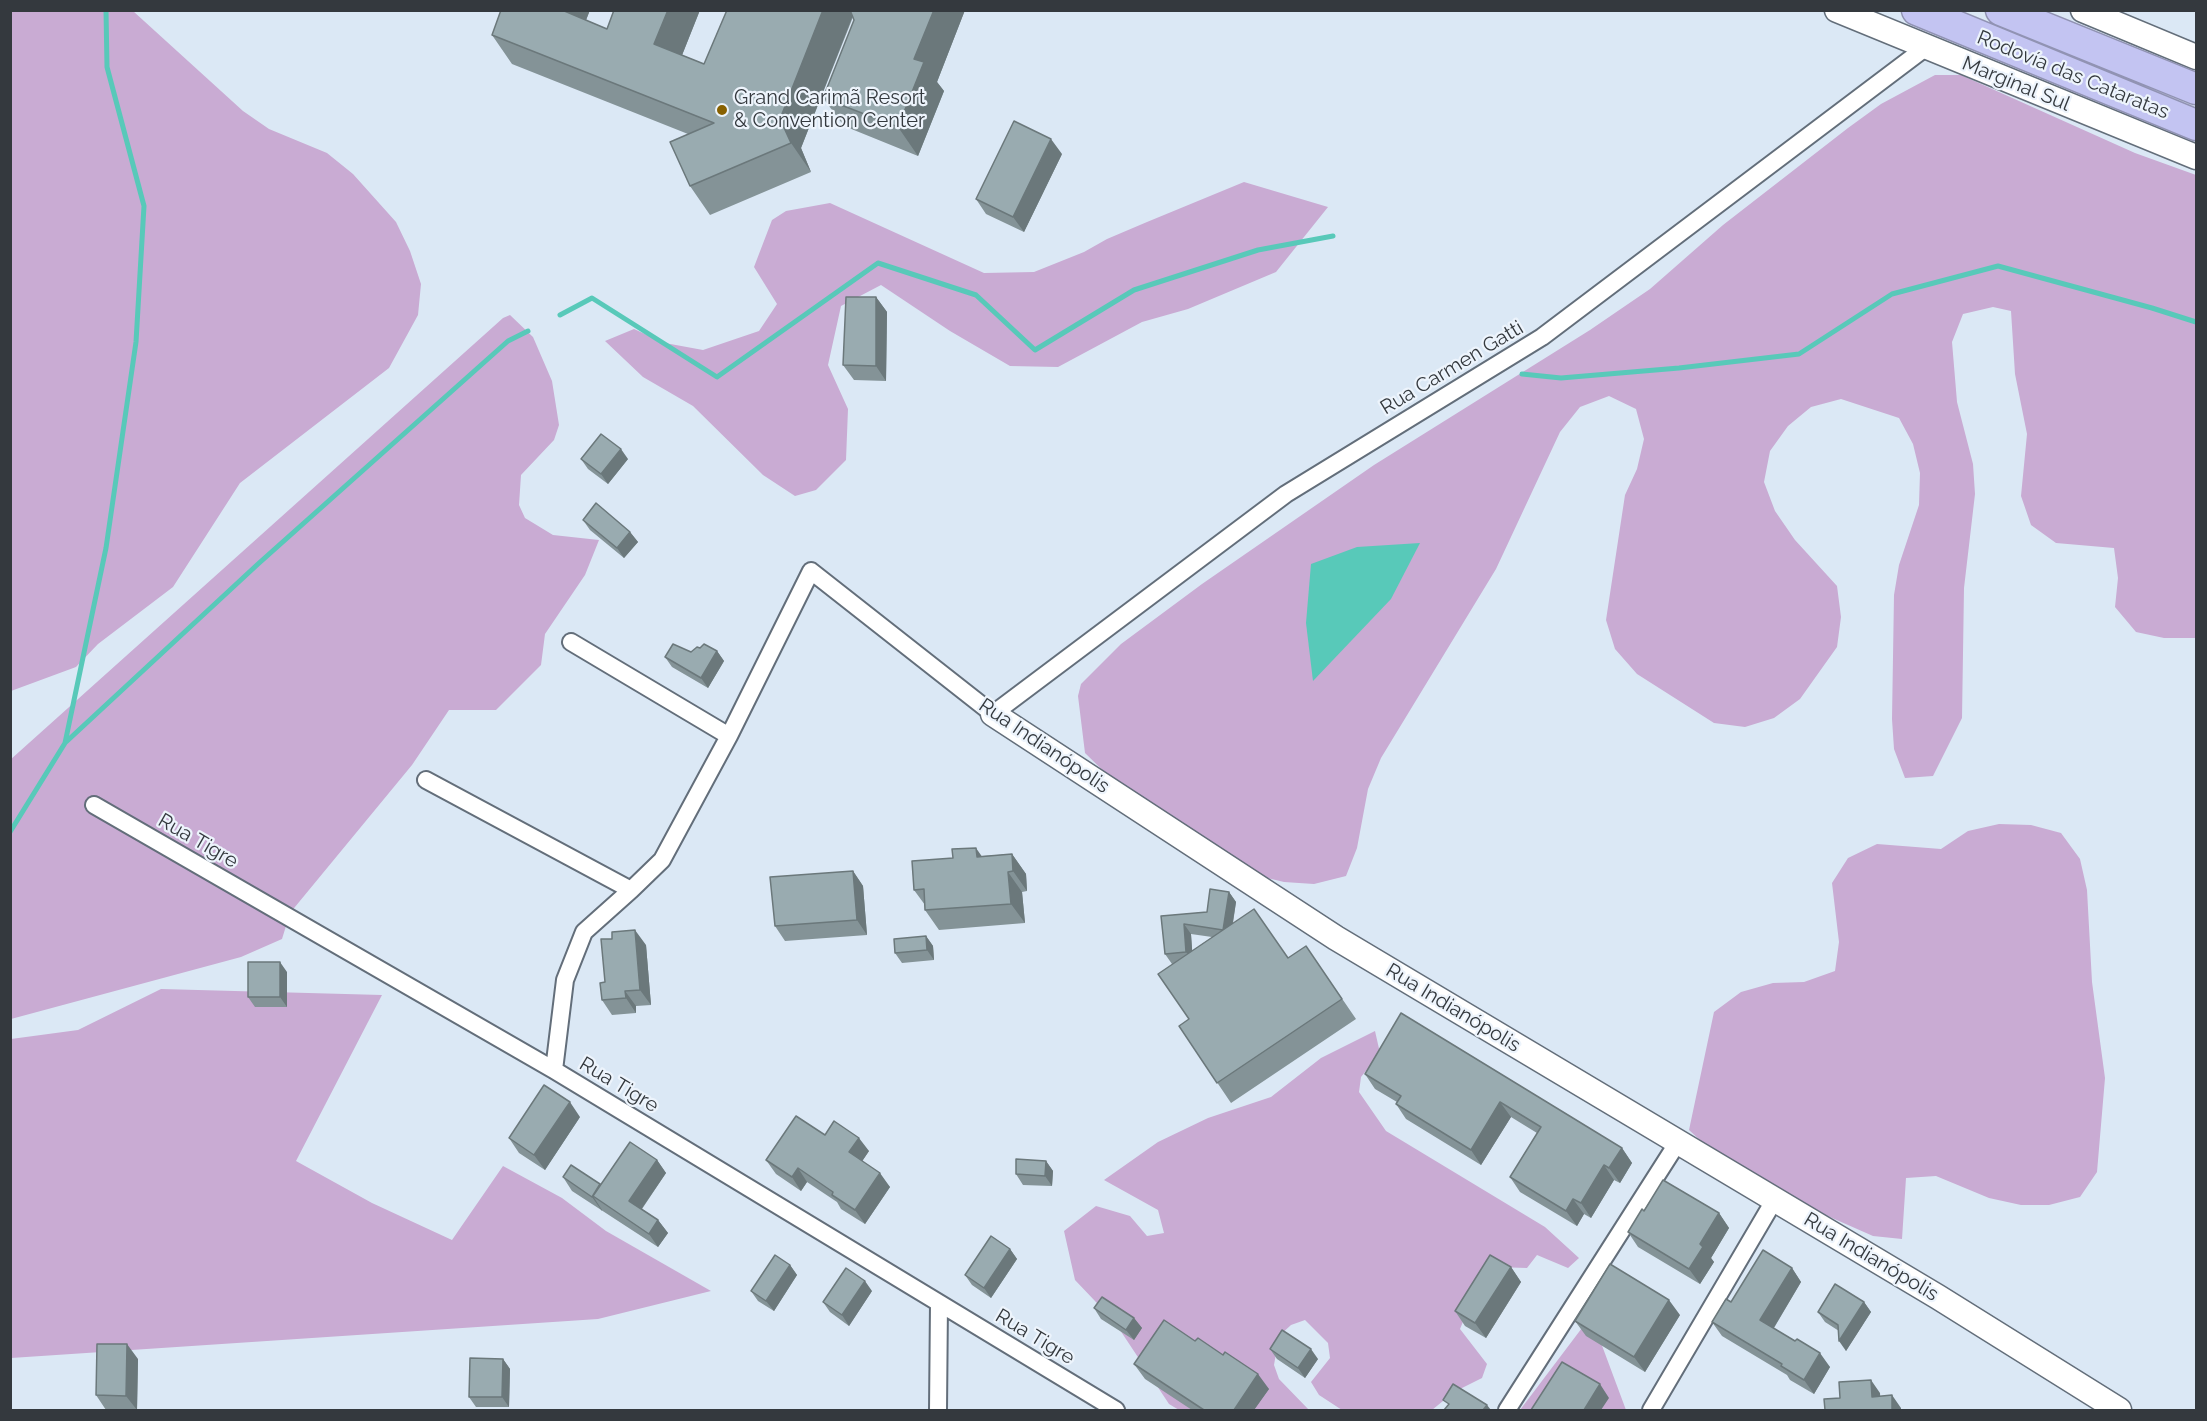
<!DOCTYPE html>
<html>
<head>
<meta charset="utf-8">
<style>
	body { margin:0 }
	#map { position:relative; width:2207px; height:1421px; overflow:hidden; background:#dbe8f5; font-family:Raleway,sans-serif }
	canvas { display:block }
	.frame { position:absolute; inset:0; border:12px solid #34393e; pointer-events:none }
</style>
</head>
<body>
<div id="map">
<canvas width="2207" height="1421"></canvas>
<div class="frame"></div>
</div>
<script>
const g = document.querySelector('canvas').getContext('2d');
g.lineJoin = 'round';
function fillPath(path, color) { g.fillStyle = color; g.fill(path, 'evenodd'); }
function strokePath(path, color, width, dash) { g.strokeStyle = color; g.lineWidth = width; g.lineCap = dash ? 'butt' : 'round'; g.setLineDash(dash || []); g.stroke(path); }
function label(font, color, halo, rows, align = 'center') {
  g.font = font + ' Raleway,sans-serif'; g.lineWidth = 4.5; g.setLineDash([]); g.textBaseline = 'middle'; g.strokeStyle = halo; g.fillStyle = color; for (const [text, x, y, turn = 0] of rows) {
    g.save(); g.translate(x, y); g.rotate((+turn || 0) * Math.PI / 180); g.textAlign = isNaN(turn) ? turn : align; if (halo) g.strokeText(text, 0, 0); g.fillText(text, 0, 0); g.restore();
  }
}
const green = new Path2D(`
	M11 10 133 11 243 111 269 129 327 153 353 174 396 222 410 251 421 284 418 315 389 368 240 483 173 587 98 644 76 667 11 691Z
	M1935 75H1961L2135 153 2196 175V638H2164L2136 632 2115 607 2118 578 2114 548 2056 543 2031 525 2021 496 2027 434 2015 374 2011 311 1993 307 1963 314 1952 342 1957 402 1973 464 1975 494 1964 588 1962 718 1933 776 1905 778 1894 749 1892 719 1894 595 1899 565 1919 505 1920 473 1913 444 1899 418 1841 399 1811 407 1788 426 1770 451 1764 482 1775 511 1795 540 1837 586 1841 617 1837 647 1800 699 1774 718 1745 727 1714 723 1637 674 1615 649 1606 620 1625 495 1637 469 1644 439 1636 409 1609 396 1580 407 1560 432 1496 569 1381 758 1368 789 1357 848 1346 876 1314 884 1284 882 1255 875 1130 797 1085 753 1078 696 1081 684 1121 644 1202 584 1374 465 1590 330 1650 289 1723 225 1848 128 1881 104Z
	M1244 182 1328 207 1276 272 1188 309 1142 322 1058 367 1010 366 950 331 881 285 841 306 828 365 848 409 846 460 816 490 795 496 763 475 693 406 643 377 605 341 634 329 665 343 703 350 759 331 777 304 754 267 772 220 786 211 830 203 984 273 1034 272 1084 252 1107 239 1147 222Z
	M510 315 533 337 552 381 559 425 554 440 521 475 519 505 525 518 553 535 599 540 585 575 545 634 541 665 496 710H449L412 765 290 913 282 939 241 957 11 1019 10 760 503 318Z
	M1999 824 2031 825 2061 833 2080 859 2087 890 2092 982 2105 1078 2097 1172 2080 1197 2049 1205H2021L1989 1198 1936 1176 1906 1178 1902 1239 1873 1236 1789 1199 1715 1154 1689 1130 1714 1012 1741 992 1773 983 1804 982 1835 971 1839 942 1832 883 1848 858 1877 844 1941 849 1968 831Z
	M161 989 382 995 296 1161 372 1203 452 1240 503 1166 562 1198 606 1231 711 1291 598 1319 11 1358V1039L78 1030Z
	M1375 1031 1380 1053 1361 1077 1359 1092 1386 1131 1545 1227 1579 1258 1568 1268 1537 1255 1527 1268 1495 1267 1482 1274 1460 1329 1487 1364 1482 1378 1454 1392 1432 1410H1342L1319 1395 1311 1382 1330 1358 1328 1343 1305 1320 1291 1325 1279 1336 1274 1365 1279 1379 1309 1410H1179L1169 1404 1114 1321 1075 1280 1064 1231 1096 1206 1130 1216 1147 1236 1164 1233 1158 1210 1104 1180 1158 1142 1208 1118 1271 1097 1321 1058Z
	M1591 1316 1626 1410H1520Z`);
const water = new Path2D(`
	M1420 543 1391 599 1313 681 1306 623 1311 564 1357 547Z`);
const stream = new Path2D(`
	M560 315 592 298 717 377 878 263 976 295 1035 350 1134 290 1258 250 1333 236
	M1522 374 1561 378 1679 368 1799 354 1892 294 1998 266 2152 308 2196 322
	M66 742 258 564 508 341 528 331
	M10 832 65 743 106 548 136 342 144 206 107 67 106 10`);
const street = new Path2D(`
	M571 642 729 736
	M426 780 631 890
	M94 805 554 1070 1116 1410
	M554 1070 565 980 584 932 631 890 662 860 729 736 811 571 993 714 1286 494 1542 337 1925 48
	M938 1410 939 1303
	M1507 1410 1678 1142
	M1651 1410 1775 1199`);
const secondary = new Path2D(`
	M1837 10 2196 157
	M2083 10 2196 57
	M993 714 1336 938 1938 1297 2119 1410`);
const highway = new Path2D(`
	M1917 10 2196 125
	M2001 10 2196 89`);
const wall = new Path2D(`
	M501 10H590L586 20 607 29 614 10H700L682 55 704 64 727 10H965L937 82 944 91 918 156 844 126 823 98 854 20 853 17 801 148 811 172 710 215 690 186 688 134 512 64 492 35Z
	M1062 154 1024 232 986 214 976 199Z
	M876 297 887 312 886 381 854 380 843 365Z
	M581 459H628L608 484 588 469Z
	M583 520 630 532 638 542 624 558 590 530Z
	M700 648 717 651 724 661 708 688 672 667 665 657 691 652Z
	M1012 854 1026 874 1027 891 1022 892 1025 923 939 930 925 910V905L914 890 982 856Z
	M853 871 863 886 867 935 785 941 775 926Z
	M1229 892 1236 902 1233 923 1288 958 1306 946 1356 1019 1231 1103 1179 1026 1189 1019 1172 964 1165 954 1161 916 1207 912ZM1191 934 1212 937 1192 951Z
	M926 936 933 946 934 960 902 963 895 953Z
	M646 945 651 1005 636 1006V1013L612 1015 602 1000 605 982Z
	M287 972V1007H255L248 997Z
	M1401 1013 1622 1148 1632 1163 1620 1183 1614 1180 1591 1218 1584 1214 1577 1226 1520 1192 1510 1177 1537 1133 1511 1117 1481 1165 1406 1119 1396 1104 1397 1102 1375 1089 1365 1074Z
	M580 1117 545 1170 519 1153 509 1138Z
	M825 1135 869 1151 862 1161 890 1187 865 1224 841 1209 837 1202 807 1182 801 1191 776 1174 766 1160Z
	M657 1160 666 1173 642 1209 658 1220 668 1233 658 1247 572 1191 563 1177 601 1185Z
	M1046 1161 1053 1171 1052 1186 1023 1185 1016 1174Z
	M1644 1211 1719 1213 1729 1228 1711 1258 1714 1262 1700 1284 1638 1247 1628 1232Z
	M1010 1249 1017 1259 991 1298 972 1285 965 1275Z
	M790 1265 797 1275 774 1311 758 1301 751 1291Z
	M1511 1267 1521 1282 1486 1338 1465 1326 1455 1311Z
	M1792 1268 1801 1282 1774 1328 1830 1367 1814 1394 1790 1380 1787 1375 1722 1336 1712 1322 1731 1302Z
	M872 1291 849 1326 830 1312 823 1302Z
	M1864 1302 1871 1312 1846 1351 1839 1331 1825 1322 1818 1312Z
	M1094 1308 1134 1318 1142 1328 1134 1340 1101 1319Z
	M1680 1315 1645 1372 1586 1336 1575 1321Z
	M1195 1341 1269 1389 1254 1410H1192L1145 1379 1134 1364Z
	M1270 1349 1318 1359 1305 1378 1277 1359Z
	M138 1359 137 1410H106L96 1395Z
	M503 1359 510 1369 509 1407H476L469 1397Z`);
const shadedWall = new Path2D(`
	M559 10H590L579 38Z
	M668 10H700L675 73 654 44Z
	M823 10H855L801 148 811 172 791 143 780 119Z
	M934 10H965L937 82 944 91 918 156 898 127 914 59Z
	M1051 139 1062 154 1024 232 1013 217Z
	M876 297 887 312 886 381 876 366Z
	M621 449 628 459 608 484 601 474Z
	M630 532 638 542 624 558 617 548Z
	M717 651 724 661 708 688 701 678Z
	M976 848 990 868 977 857Z
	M1012 854 1026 874 1027 891 1013 871Z
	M853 871 863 886 867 935 857 920Z
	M1008 872 1022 892 1025 923 1011 904Z
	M1229 892 1236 902 1230 940 1223 930Z
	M1184 924 1191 934 1193 962 1186 952Z
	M635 930 646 945 651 1005 640 990Z
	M926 936 933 946 934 960 927 950Z
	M280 962 287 972V1007L280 997Z
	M625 991 636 1006V1013L626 998Z
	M570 1102 580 1117 545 1170 534 1155Z
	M1500 1102 1511 1117 1481 1165 1471 1150Z
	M859 1138 869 1151 859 1166 849 1152Z
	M1622 1148 1632 1163 1620 1183 1609 1168Z
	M657 1160 666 1173 638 1214 629 1201Z
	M1046 1161 1053 1171 1052 1186 1045 1176Z
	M1604 1165 1614 1180 1591 1218 1581 1203Z
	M798 1168 807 1182 801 1191 792 1177Z
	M880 1173 890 1187 865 1224 855 1210Z
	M600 1184 610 1198 593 1196 602 1210V1211L592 1197Z
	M1573 1199 1584 1214 1577 1226 1566 1211Z
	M1719 1213 1729 1228 1711 1258 1714 1262 1700 1284 1689 1269 1700 1244Z
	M658 1220 668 1233 658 1247 649 1234Z
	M1010 1249 1017 1259 991 1298 984 1288Z
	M790 1265 797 1275 774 1311 766 1301Z
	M1511 1267 1521 1282 1486 1338 1475 1323Z
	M1792 1268 1801 1282 1770 1334 1760 1320Z
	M865 1281 872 1291 849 1326 842 1315Z
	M1669 1300 1680 1315 1645 1372 1634 1357Z
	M1864 1302 1871 1312 1846 1351 1839 1341Z
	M1134 1318 1142 1328 1134 1340 1126 1330Z
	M127 1344 138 1359 137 1410 126 1396Z
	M1311 1349 1318 1359 1305 1378 1298 1368Z
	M1820 1353 1830 1367 1814 1394 1804 1380Z
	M503 1359 510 1369 509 1407 502 1397Z
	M1258 1374 1269 1389 1254 1410H1234Z
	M1871 1380 1880 1393 1881 1410 1872 1397Z
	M1600 1384 1609 1398 1601 1410H1584Z
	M1892 1395 1901 1408V1410H1892Z
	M1487 1405 1491 1410H1483Z`);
const building = new Path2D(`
	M501 10H562L607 29 614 10H668L654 44 704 64 727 10H823L780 119 791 143 690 186 670 142 714 123 492 35Z
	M850 10H934L914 59 924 62 898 127 823 98 854 20Z
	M1014 121 1051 139 1013 217 976 199Z
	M846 297H876V366L843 365Z
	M601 434 621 449 601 474 581 459Z
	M596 503 630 532 617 548 583 520Z
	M673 644 691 652 697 647 700 648 704 644 717 651 701 678 665 657Z
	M976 848 977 857 1012 854 1013 871 1008 872 1011 904 925 910 924 889 914 890 912 861 953 858 952 849Z
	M853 871 857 920 775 926 770 877Z
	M1210 889 1229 892 1223 930 1184 924 1186 952 1165 954 1161 916 1207 912Z
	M1254 909 1288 958 1306 946 1342 999 1217 1083 1179 1026 1189 1019 1158 974Z
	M635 930 640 990 625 991 626 998 602 1000 600 983 605 982 601 939H612V932Z
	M926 936 927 950 895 953 894 939Z
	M248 962H280V997H248Z
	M1401 1013 1622 1148 1609 1168 1604 1165 1581 1203 1573 1199 1566 1211 1510 1177 1541 1127 1500 1102 1471 1150 1396 1104 1401 1096 1365 1074Z
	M544 1085 570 1102 534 1155 509 1138Z
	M796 1116 825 1135 834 1121 859 1138 849 1152 880 1173 855 1210 832 1195 833 1192 798 1168 792 1177 766 1160Z
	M630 1142 657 1160 629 1201 658 1220 649 1234 593 1196Z
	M1016 1159 1046 1161 1045 1176 1016 1174Z
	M571 1165 600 1184 592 1197 563 1177Z
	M1663 1180 1719 1213 1700 1244 1703 1247 1689 1269 1628 1232 1642 1209 1644 1211Z
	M991 1236 1010 1249 984 1288 965 1275Z
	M1763 1250 1792 1268 1760 1320 1795 1341 1797 1339 1820 1353 1804 1380 1781 1366 1782 1364 1712 1322 1726 1299 1731 1302Z
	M775 1255 790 1265 766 1301 751 1291Z
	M1490 1255 1511 1267 1475 1323 1455 1311Z
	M1610 1264 1669 1300 1634 1357 1575 1321Z
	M846 1268 865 1281 842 1315 823 1302Z
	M1835 1284 1864 1302 1839 1341 1838 1325 1818 1312Z
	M1102 1297 1134 1318 1126 1330 1094 1308Z
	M1164 1320 1195 1341 1198 1338 1223 1355 1225 1352 1258 1374 1234 1410H1204L1134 1364Z
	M1282 1330 1311 1349 1298 1368 1270 1349Z
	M97 1344H127L126 1396 96 1395Z
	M470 1358 503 1359 502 1397H469Z
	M1562 1362 1600 1384 1584 1410H1531Z
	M1871 1380 1872 1397 1892 1395V1410H1825L1824 1399 1840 1398 1839 1382Z
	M1453 1384 1487 1405 1483 1410H1444L1449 1404 1443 1400Z`);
const markers = [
	[722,110,6,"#886100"]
];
const streetNames = [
	["Rodovía das Cataratas",2073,75,22],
	["Marginal Sul",2016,84,22],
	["Rua Carmen Gatti",1452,368,-31],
	["Rua Indianópolis",1044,746,34],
	["Rua Tigre",198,841,30],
	["Rua Indianópolis",1453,1008,31],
	["Rua Tigre",619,1085,31],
	["Rua Indianópolis",1871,1257,31],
	["Rua Tigre",1035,1337,31]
];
const poiNames = [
	["Grand Carimã Resort",734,98],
	["& Convention Center",734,121]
];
fillPath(green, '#c9abd3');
fillPath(water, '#58c9b9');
strokePath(stream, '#58c9b9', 5);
strokePath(street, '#636e7a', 20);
strokePath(secondary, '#636e7a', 27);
strokePath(highway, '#9193b3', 33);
strokePath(street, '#fff', 16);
strokePath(secondary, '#fff', 24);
strokePath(highway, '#c3c4f2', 30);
fillPath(wall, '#849397');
fillPath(shadedWall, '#6b787b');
fillPath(building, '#99abb0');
strokePath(building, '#6b787b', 1.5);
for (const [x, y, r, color] of markers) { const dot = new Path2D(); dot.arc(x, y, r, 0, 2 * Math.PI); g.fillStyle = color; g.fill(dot); strokePath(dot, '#edf4fc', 2); }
label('20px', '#34393e', '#edf4fc', streetNames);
label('20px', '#34393e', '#edf4fc', poiNames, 'left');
</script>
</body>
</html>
